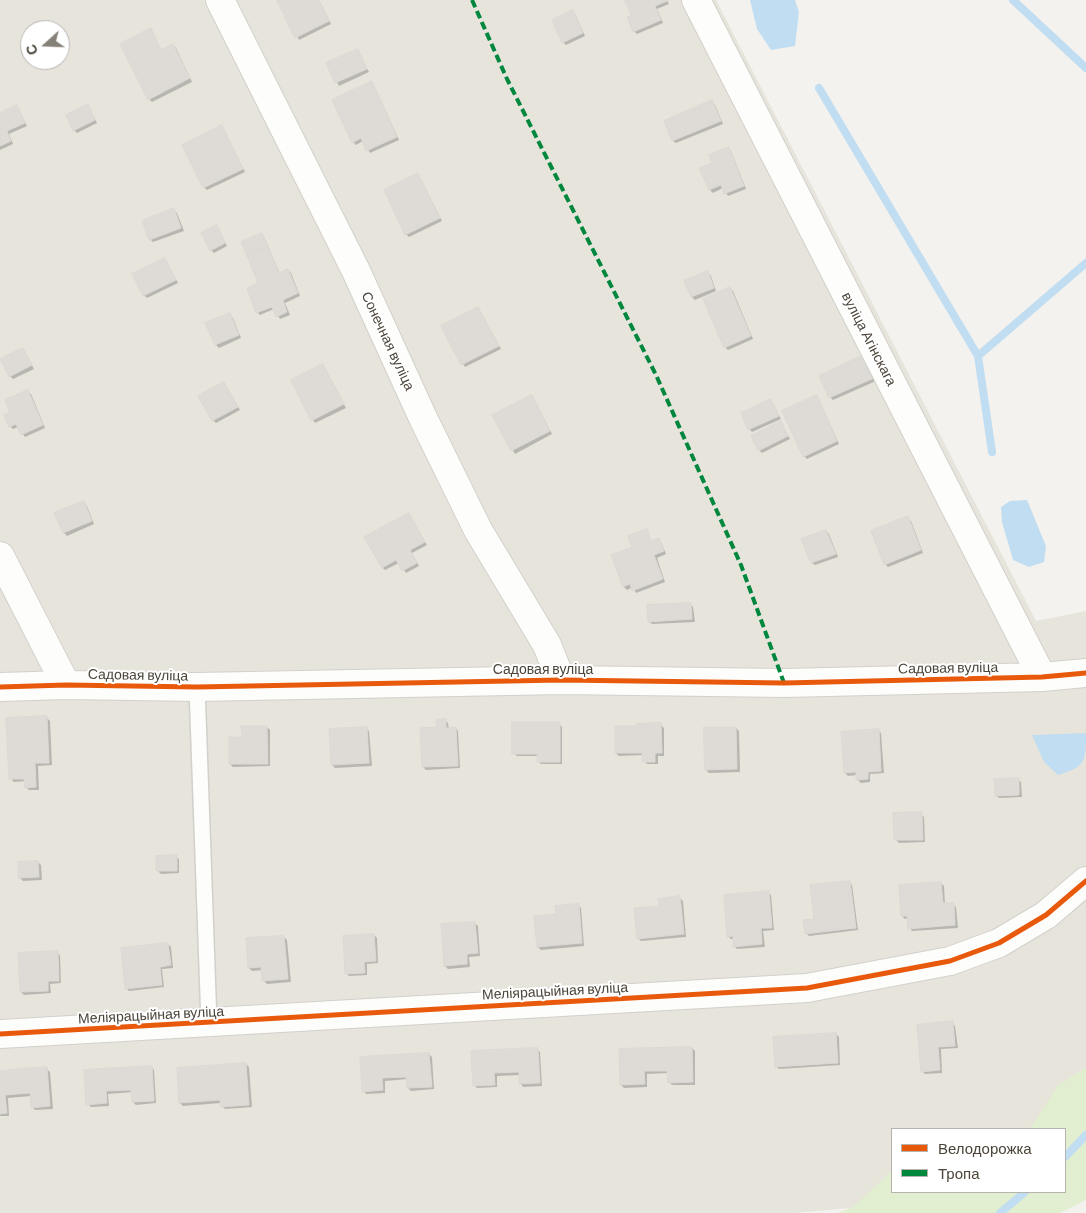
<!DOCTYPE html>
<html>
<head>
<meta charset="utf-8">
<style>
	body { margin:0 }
	#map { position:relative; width:1086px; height:1213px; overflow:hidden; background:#f4f2ee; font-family:Barlow,sans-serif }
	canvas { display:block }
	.legend { position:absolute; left:891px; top:1128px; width:175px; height:65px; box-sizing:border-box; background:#fff; border:1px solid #b7b4b0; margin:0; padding:6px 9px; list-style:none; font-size:15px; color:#4b4439 }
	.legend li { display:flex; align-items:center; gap:10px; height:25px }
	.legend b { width:25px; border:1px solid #b7b4b0 }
	.north { position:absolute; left:20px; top:20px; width:50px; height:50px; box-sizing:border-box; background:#fff; border:1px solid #b7b4b0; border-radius:50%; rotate:250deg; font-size:14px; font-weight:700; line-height:20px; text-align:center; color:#4b4439 }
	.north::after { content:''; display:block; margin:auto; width:18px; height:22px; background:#868178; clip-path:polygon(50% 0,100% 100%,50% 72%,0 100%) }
</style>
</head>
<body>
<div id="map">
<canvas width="1086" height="1213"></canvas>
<ul class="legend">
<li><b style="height:6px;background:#e8590c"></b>Велодорожка</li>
<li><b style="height:6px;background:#00873e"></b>Тропа</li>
</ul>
<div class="north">С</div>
</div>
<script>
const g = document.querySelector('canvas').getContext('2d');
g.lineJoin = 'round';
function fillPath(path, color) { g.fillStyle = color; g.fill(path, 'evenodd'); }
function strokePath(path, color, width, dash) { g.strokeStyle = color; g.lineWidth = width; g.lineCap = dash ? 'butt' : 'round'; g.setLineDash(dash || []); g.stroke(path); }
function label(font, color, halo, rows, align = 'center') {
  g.font = font + ' Barlow,sans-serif'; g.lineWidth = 4; g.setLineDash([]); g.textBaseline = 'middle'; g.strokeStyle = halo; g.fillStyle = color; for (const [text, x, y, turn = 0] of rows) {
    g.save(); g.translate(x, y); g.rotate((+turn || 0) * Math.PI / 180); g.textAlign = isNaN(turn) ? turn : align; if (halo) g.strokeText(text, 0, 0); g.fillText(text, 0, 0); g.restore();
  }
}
const residential = new Path2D(`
	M0 0H716L1036 621 1086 611V1095L1048 1129H892V1192L973 1197 794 1213H0ZM30 30H60V60H30Z`);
const green = new Path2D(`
	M1086 1068V1199L1084 1201 1060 1213H838L853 1207 892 1171V1192H1065V1129H1030L1058 1085Z`);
const water = new Path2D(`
	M750 0H795L799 12 795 46 771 50 757 29Z
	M1027 500 1046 546 1044 562 1029 567 1013 560 1002 522 1001 507 1010 501Z
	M1086 733C1086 761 1086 767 1058 775L1044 762 1032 735Z`);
const shadow = new Path2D(`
	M279 0H319L331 24 299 40Z
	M626 0H667L669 4 657 9 663 23 637 34 634 31 633 16Z
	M572 11 575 14 585 36 566 45 563 42Z
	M150 29 162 51 173 45 176 48 192 82 152 102 149 99Z
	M357 51 369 72 339 86 328 64Z
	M371 83 374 86 399 140 370 153 363 141 356 145 353 142Z
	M712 102 715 105 723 124 676 143 673 141 665 121Z
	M88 106 97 123 77 133 74 130Z
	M17 107 27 126 9 134 13 144 0 150V115Z
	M222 127 245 172 207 190 204 187Z
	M728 148 731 151 746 189 728 196 723 188 713 193 710 190 713 164Z
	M418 174 442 221 409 237 406 234Z
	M174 210 177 213 184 231 153 242 150 239Z
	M216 226 227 246 214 253 211 250Z
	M261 234 264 237 280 274 288 270 291 273 300 296 285 303 290 315 280 319 274 309 260 315 257 312Z
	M165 260 178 283 147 298 144 295Z
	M708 273 711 276 716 291 695 300 692 297Z
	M730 288 733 291 753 339 728 350 725 347Z
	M478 308 501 349 465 367 442 327Z
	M230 315 233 318 241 338 219 348 216 345 207 324Z
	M25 352 34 369 13 379 10 376Z
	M864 357 876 381 833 400 830 397Z
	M323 365 346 408 315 423 313 420Z
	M224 383 240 410 216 423 213 420Z
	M28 392 31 394 45 428 25 437 18 427 13 429 10 426 12 413Z
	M532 396 552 434 515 454 494 416Z
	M816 397 819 400 839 444 807 459 804 456Z
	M771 400 781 419 752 432 749 429Z
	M781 423 790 439 762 453 759 450Z
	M84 503 87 506 94 524 67 536 64 533 56 514Z
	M408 514 427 545 412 553 419 566 406 573 399 563 385 570 382 567Z
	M908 518 911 521 923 553 888 567 885 564Z
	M646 531 652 542 658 539 661 542 666 554 657 558 665 582 636 593 633 587 627 590 624 587 633 548Z
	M826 531 829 534 838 557 815 565 812 563Z
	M690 604 693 607 695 622 652 624 649 621Z
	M47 718 50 721 52 765 38 766 39 790H29L26 787V781L14 782 11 779Z
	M445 720 448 723 449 729 456 728 458 731 460 768 426 770 423 767 438 729Z
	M559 724 562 727V764H541L538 761V756H517L514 753Z
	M661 725 664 728V756H658V764H647L644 761V755L619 756 616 753Z
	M267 727 270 730V766L233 767 230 764Z
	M366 728 369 731 372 766 335 768 332 765Z
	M736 728 739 731 740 772 709 773 706 770Z
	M878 730 881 733 884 773 870 774V782L861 783 858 780 857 775 848 776 845 773Z
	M1018 779 1021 782 1022 797 999 798 996 795Z
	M921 814 924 817 925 842 899 843 896 840Z
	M176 856 179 859V873L161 874 158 871Z
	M38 862 41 865 42 880 23 881 20 878Z
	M849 882 852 885 858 930 809 936 806 933 816 920Z
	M941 883 944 886 945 905 953 904 956 907 958 928 912 931 910 928 909 918 905 919 902 916Z
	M768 892 771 895 774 930 763 931 765 947 737 949 734 946V939H731L728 936Z
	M680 898 683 901 686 937 641 941 638 938Z
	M578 905 581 908 584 946 541 950 538 947 558 916Z
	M475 923 478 926 480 956 469 957 470 967 448 969 445 966Z
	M374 935 377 938 378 963 367 964V975L349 976 346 973Z
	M284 937 287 940 291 982 267 984 264 981 263 970 252 971 249 968Z
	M168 944 171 947 173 968 162 969 164 987 129 991 126 988Z
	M57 953 60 955 61 983 50 984 51 993 24 995 21 992Z
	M952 1023 955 1026 958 1048 941 1049 942 1073 925 1074 922 1071Z
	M836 1034 839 1037 840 1065 779 1069 776 1066Z
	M692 1048 695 1051V1085H672L669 1082 668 1073 647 1074V1087L624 1088 621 1085V1050Z
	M537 1049 540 1052 542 1086 523 1087 521 1084 520 1075 497 1076V1087L477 1088 474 1085 472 1052Z
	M429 1054 432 1057 434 1089 411 1091 408 1088V1079L385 1081V1093L366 1094 364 1091 361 1059Z
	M246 1064 249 1067 252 1107 225 1109 222 1106 221 1103 183 1106 180 1103Z
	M151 1067 154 1070 156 1103 136 1105 133 1102V1092L108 1094 109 1106 91 1107 88 1104 85 1072Z
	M47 1069 50 1072 53 1109 35 1110 32 1107 31 1096 8 1098 9 1116H0V1072Z`);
const stream = new Path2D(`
	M1013 0 1086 68
	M819 88 978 356 992 452
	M978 356 1086 263
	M1065 1157 1086 1135
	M1000 1213 1025 1192`);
const building = new Path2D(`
	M277 0H319L329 21 295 38Z
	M625 0H666L667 1 655 6 661 20 633 32 627 17 631 15Z
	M573 10 583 33 562 43 552 20Z
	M151 28 161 50 173 44 190 78 148 100 120 44Z
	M358 49 367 69 335 83 326 63Z
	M372 81 397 137 366 151 361 138 352 143 332 100Z
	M712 100 721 121 672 141 664 121Z
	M88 104 95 120 73 131 66 115Z
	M17 105 25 123 7 131 11 141 0 146V113Z
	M222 125 243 169 203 188 182 145Z
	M729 147 744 186 724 194 721 185 709 190 699 168 712 163 709 155Z
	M418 173 440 218 405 235 384 190Z
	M174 208 181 228 149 240 142 221Z
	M217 225 225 243 210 251 201 233Z
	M262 233 268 247 247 256 241 242Z
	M268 247 279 273 288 269 298 293 283 300 287 312 276 317 272 307 256 313 247 288 258 283 247 256Z
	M165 258 176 280 143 296 132 274Z
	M708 271 714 288 691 297 684 281Z
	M730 287 751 336 724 348 703 299Z
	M478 307 499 346 461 365 441 326Z
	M230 313 239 335 215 345 205 323Z
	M23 348 32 365 9 377 0 359Z
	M864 355 874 378 829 398 819 376Z
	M323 364 344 404 311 421 291 380Z
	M224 382 238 407 212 421 198 396Z
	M28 390 43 425 21 435 16 424 9 427 4 415 10 412 5 400Z
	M532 395 550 431 511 451 492 415Z
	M817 395 837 441 803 457 782 411Z
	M771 399 779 416 748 430 741 413Z
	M781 421 788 436 758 451 751 436Z
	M84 501 92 521 63 533 54 513Z
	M409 513 425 542 410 550 417 563 402 571 396 560 382 568 364 537Z
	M908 516 921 550 884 565 871 531Z
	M647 529 651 541 659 538 664 551 654 555 663 579 632 591 630 584 623 587 611 555 632 547 628 536Z
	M826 530 836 554 811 563 801 539Z
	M691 603 692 619 648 622 647 605Z
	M47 716 49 763H35L36 787 25 788 24 779H9L6 718Z
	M446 719V728L456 727 458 766 422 767 420 728 437 727 436 720Z
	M512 722H560V762H537V754H512Z
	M661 723 662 753H655V762H642V753H615V726H636V724Z
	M241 726H267L268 764H229V737H242Z
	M367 727 369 763 331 765 329 729Z
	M704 727H736L737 769 705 770Z
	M879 729 881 771 868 772V779L856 780V772L844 773 841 732Z
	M1019 778V795L995 796 994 779Z
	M922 812 923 840H894L893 813Z
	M177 855V871H156V856Z
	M38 861 39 877 18 878V862Z
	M850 881 856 928 805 934 803 920 814 919 810 885Z
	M941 882 943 903H954L955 925 908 929 907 916H901L899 885Z
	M769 891 772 928H761L762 944 733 947V936L727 937 724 895Z
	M680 896 684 934 637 939 634 908 659 906 658 899Z
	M579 904 582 943 537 947 534 916 556 914 555 906Z
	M475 922 478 953 467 954V964L444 966 441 924Z
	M374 934 376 961 364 962 365 973 345 974 343 936Z
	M284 936 288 979 262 981 261 967 248 968 246 938Z
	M168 943 171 965 160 967 162 985 125 989 121 948Z
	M58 951 59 981H48V991L20 992 18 953Z
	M953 1021 955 1046 938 1047 940 1070 921 1072 917 1025Z
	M836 1033 838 1063 775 1067 773 1037Z
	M692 1047 693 1082 668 1083 667 1071H644L645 1084 620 1085 619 1049Z
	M538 1048 540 1083 519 1084V1072L494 1073 495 1085 473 1086 471 1051Z
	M429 1053 432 1087 407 1088 406 1077 382 1078 383 1090 362 1092 360 1057Z
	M246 1063 249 1105 220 1107V1100L179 1103 177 1068Z
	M152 1066 154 1101 132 1102 131 1090 106 1091 107 1103 86 1105 84 1070Z
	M47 1067 50 1106 31 1108 30 1093 5 1095 7 1113 0 1114V1071Z`);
const lane = new Path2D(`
	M197 687 209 1023`);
const street = new Path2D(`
	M220 0 356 271 423 418 478 530 547 645 561 680
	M696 0 1042 677
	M0 556 66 685
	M0 687 66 685 197 687 561 680 784 683 1042 677 1086 673
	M0 1034 807 988 950 961 999 943 1046 915 1086 881`);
const quiet = new Path2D(`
	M472 0 507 79 656 375 741 565 784 683`);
const cycleway = new Path2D(`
	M0 687 66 685 197 687 561 680 784 683 1042 677 1086 673
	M0 1034 807 988 950 961 999 943 1046 915 1086 881`);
const streetNames = [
	["вуліца Агінскага",869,339,63],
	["Сонечная вуліца",388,341,65],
	["Садовая вуліца",948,668,-1],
	["Садовая вуліца",543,669],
	["Садовая вуліца",138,675,1],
	["Меліярацыйная вуліца",555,991,-3],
	["Меліярацыйная вуліца",151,1015,-3]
];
fillPath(residential, '#e7e4dc');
fillPath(green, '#e1eecf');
fillPath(water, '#c0ddf1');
fillPath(shadow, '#0003');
strokePath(stream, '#c0ddf1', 8);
fillPath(building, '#dedbd6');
strokePath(building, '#dcd9d4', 1);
strokePath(lane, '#d2d0cb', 18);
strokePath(street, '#d2d0cb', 30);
strokePath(lane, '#fdfdfc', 15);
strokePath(street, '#fdfdfc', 28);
strokePath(quiet, '#00873e', 4, [8, 4]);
strokePath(cycleway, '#e8590c', 5);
label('14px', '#4b4439', '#fff', streetNames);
</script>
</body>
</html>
